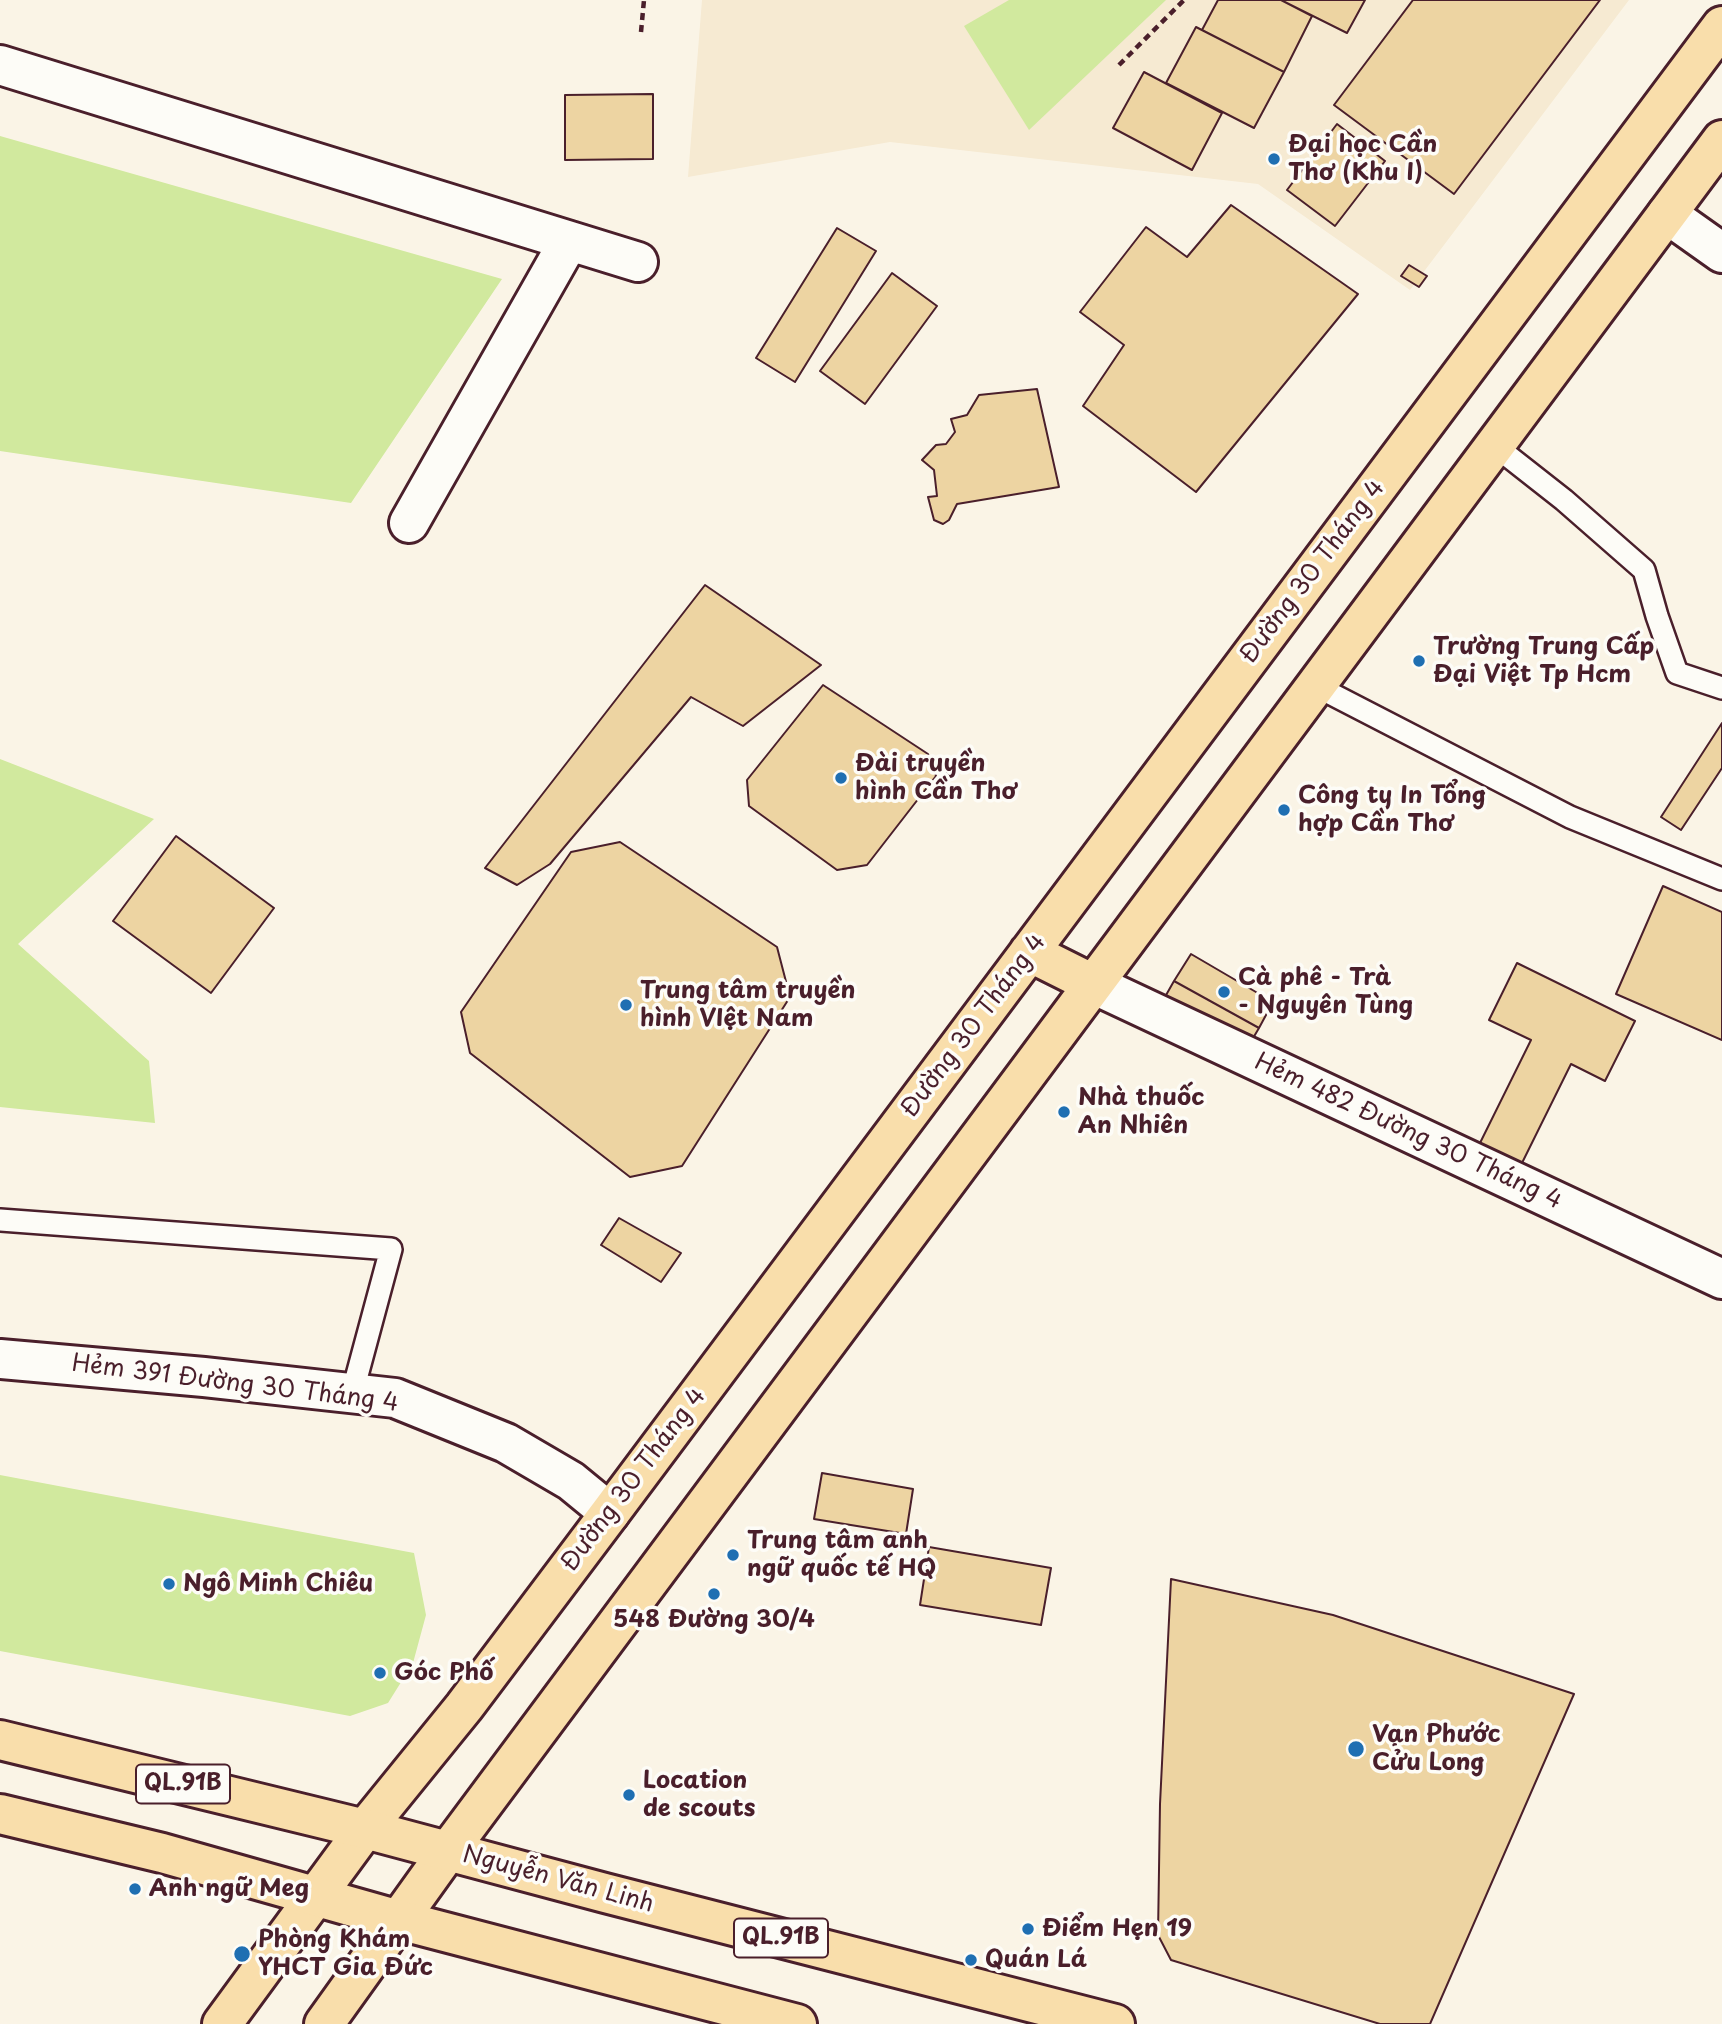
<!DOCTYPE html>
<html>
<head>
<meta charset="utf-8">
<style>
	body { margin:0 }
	canvas { display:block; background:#faf4e6 }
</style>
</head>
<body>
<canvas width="1722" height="2024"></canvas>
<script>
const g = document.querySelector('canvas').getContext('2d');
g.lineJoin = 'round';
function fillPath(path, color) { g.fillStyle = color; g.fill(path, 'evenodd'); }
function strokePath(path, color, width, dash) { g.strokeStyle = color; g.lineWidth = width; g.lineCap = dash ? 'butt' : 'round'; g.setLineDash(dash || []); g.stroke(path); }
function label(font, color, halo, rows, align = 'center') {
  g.font = font + ' "Playpen Sans",sans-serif'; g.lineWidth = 7; g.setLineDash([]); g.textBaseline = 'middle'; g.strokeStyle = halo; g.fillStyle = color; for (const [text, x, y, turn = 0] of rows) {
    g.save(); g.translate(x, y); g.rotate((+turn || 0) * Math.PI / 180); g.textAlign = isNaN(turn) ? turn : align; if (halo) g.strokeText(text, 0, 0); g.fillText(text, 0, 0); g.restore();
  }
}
const built = new Path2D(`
	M702 0H1629L1410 290 1258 184 890 142 688 177Z`);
const green = new Path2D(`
	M1009 0H1166L1029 130 964 26Z
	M0 137V136L502 279 351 503 0 451Z
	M0 759 154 819 18 944 149 1061 155 1123 0 1107Z
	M0 1475 414 1553 426 1615 413 1663 388 1703 350 1716 0 1651Z`);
const building = new Path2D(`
	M1218 0H1281L1312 16 1284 72 1202 30Z
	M1281 0H1365L1347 33Z
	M1413 0H1600L1454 194 1334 105Z
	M1196 27 1284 72 1254 128 1166 83Z
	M1144 72 1222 113 1192 170 1113 128Z
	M653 94V159L565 160V95Z
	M1337 124 1385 161 1335 226 1287 190Z
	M1231 205 1358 294 1196 492 1083 406 1124 345 1080 312 1146 227 1187 257Z
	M837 228 876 251 795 382 756 358Z
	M1409 265 1427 276 1419 287 1401 276Z
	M892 273 937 306 865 404 820 371Z
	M1037 389 1059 487 957 504 949 520 943 524 934 520 928 497 937 496 934 470 922 460 936 445 946 444 955 432 951 419 967 415 979 395Z
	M705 585 821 665 743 726 691 697 550 864 517 885 485 868Z
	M823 685 928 754 936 776 867 865 837 870 749 806 747 780Z
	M1722 723V768L1681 830 1661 817Z
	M176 836 274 908 211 993 113 921Z
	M620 842 777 947 790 997 682 1166 630 1177 470 1053 461 1012 571 852Z
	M1663 886 1722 912V1040L1616 994Z
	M1191 954 1273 1002 1259 1028 1174 981Z
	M1517 963 1635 1021 1605 1081 1571 1064 1520 1167 1478 1147 1531 1040 1489 1020Z
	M1174 981 1259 1028 1246 1050 1161 1004Z
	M619 1218 681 1253 661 1282 601 1245Z
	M822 1473 913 1489 906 1534 814 1519Z
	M929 1547 1051 1568 1041 1625 920 1605Z
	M1171 1579 1333 1615 1574 1694 1430 2024H1380L1171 1960 1158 1935 1160 1804Z`);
const path = new Path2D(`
	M641 32 644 0
	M1119 65 1184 0`);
const lane = new Path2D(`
	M1494 445 1564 500 1644 570 1657 616 1677 673 1722 688
	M1316 686 1570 817 1722 879
	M0 1220 391 1249 352 1394`);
const street = new Path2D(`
	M0 65 638 262
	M1667 214 1722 253
	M409 523 569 241
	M1093 984 1722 1279
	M0 1359 204 1377 395 1398 506 1443 571 1481 610 1513`);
const primary = new Path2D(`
	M1029 952 1093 984
	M222 2024 365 1829 464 1707 610 1513 1722 26
	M324 2024 448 1851 1722 140`);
const highway = new Path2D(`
	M0 1740 365 1829 605 1893 1115 2024
	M0 1814 162 1853 399 1920 797 2024`);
const markers = [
	[1274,159,7,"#1f6fb2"],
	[1419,661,7,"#1f6fb2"],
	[841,778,7,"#1f6fb2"],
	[1284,810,7,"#1f6fb2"],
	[1224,992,7,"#1f6fb2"],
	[626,1005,7,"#1f6fb2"],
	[1064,1112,7,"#1f6fb2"],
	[733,1555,7,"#1f6fb2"],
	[169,1584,7,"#1f6fb2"],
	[714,1594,7,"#1f6fb2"],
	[380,1673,7,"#1f6fb2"],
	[1356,1749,9,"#1f6fb2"],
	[629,1795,7,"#1f6fb2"],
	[135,1889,7,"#1f6fb2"],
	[1028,1929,7,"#1f6fb2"],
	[242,1954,9,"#1f6fb2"],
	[971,1960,7,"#1f6fb2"]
];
const shields = [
	[183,1784,94],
	[781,1938,94]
];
const shieldNames = [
	["QL.91B",183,1784],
	["QL.91B",781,1938]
];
const poiNames = [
	["Đại học Cần",1288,145],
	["Thơ (Khu I)",1288,173],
	["Trường Trung Cấp",1433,647],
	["Đại Việt Tp Hcm",1433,675],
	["Đài truyền",855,764],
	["hình Cần Thơ",855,792],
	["Công ty In Tổng",1298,796],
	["hợp Cần Thơ",1298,824],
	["Cà phê - Trà",1238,978],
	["- Nguyên Tùng",1238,1006],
	["Trung tâm truyền",640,991],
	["hình VIệt Nam",640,1019],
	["Nhà thuốc",1078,1098],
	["An Nhiên",1078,1126],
	["Trung tâm anh",747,1541],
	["ngữ quốc tế HQ",747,1569],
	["Ngô Minh Chiêu",183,1584],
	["548 Đường 30/4",714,1620,"center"],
	["Góc Phố",394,1673],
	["Vạn Phước",1372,1735],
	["Cửu Long",1372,1763],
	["Location",643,1781],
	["de scouts",643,1809],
	["Anh ngữ Meg",149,1889],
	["Điểm Hẹn 19",1042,1929],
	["Phòng Khám",258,1940],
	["YHCT Gia Đức",258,1968],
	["Quán Lá",985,1960]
];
const streetNames = [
	["Đường 30 Tháng 4",1313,572,-53],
	["Đường 30 Tháng 4",974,1026,-53],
	["Hẻm 482 Đường 30 Tháng 4",1408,1132,25],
	["Hẻm 391 Đường 30 Tháng 4",235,1384,7],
	["Đường 30 Tháng 4",634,1480,-53],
	["Nguyễn Văn Linh",558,1880,15]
];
fillPath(built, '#f6ead2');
fillPath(green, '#d1e99e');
fillPath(building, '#edd4a2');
strokePath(building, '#4a1f2b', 2);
strokePath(lane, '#4a1f2b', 26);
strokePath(street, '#4a1f2b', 44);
strokePath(primary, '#4a1f2b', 44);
strokePath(highway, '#4a1f2b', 44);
strokePath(path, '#4a1f2b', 4.5, [7, 5]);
strokePath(lane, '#fdfcf7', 21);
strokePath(street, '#fdfcf7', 38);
strokePath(primary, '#f9deab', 38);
strokePath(highway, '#f9deab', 38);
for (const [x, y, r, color] of markers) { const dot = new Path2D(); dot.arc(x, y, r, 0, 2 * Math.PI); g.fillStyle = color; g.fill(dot); strokePath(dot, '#fdfcf7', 2.5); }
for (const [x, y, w] of shields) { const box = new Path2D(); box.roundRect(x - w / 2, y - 19.5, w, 39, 5); g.fillStyle = '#fdfcf7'; g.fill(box); strokePath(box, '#4a1f2b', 2); }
label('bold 23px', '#4a1f2b', null, shieldNames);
label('bold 24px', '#4a1f2b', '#fdfcf7', poiNames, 'left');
label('24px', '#4a1f2b', '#fdfcf7', streetNames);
</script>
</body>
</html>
